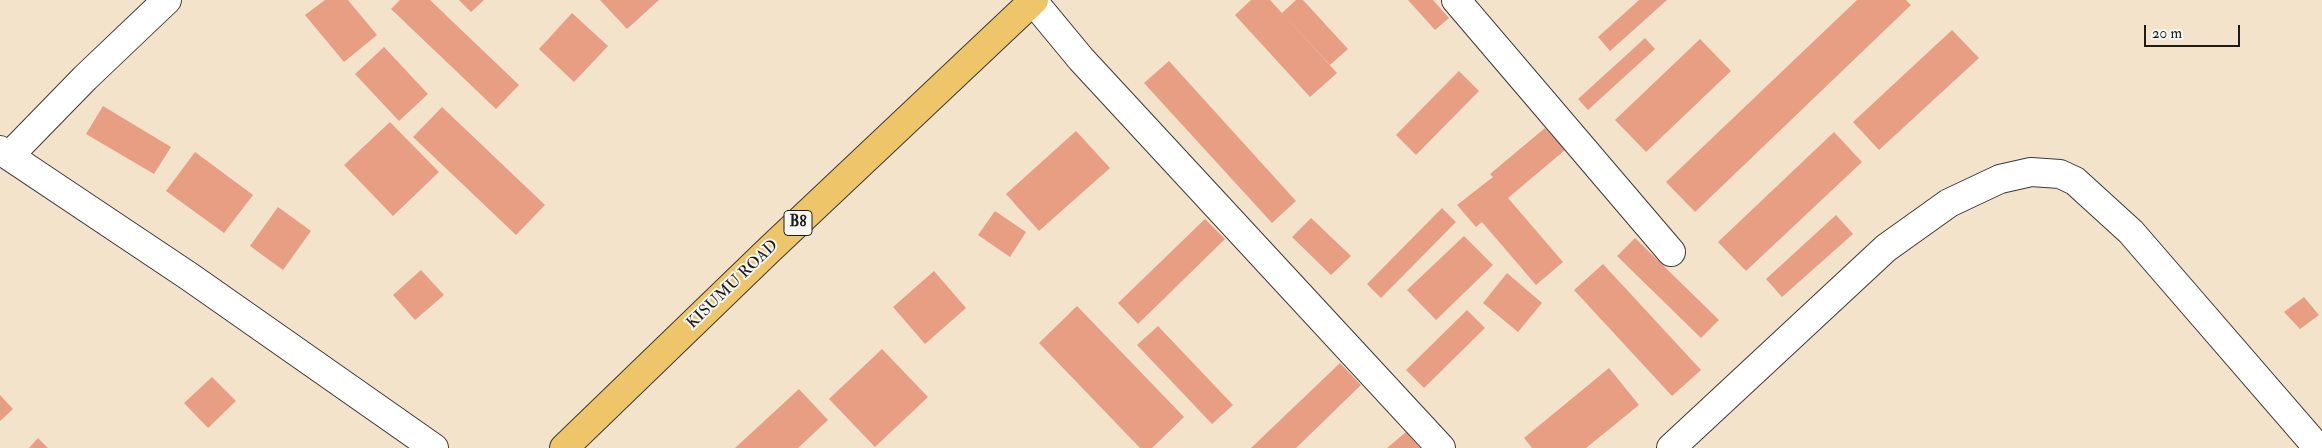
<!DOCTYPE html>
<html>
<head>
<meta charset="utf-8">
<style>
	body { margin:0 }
	#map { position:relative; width:2322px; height:448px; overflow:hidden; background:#f3e3cb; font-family:"IM FELL Double Pica",serif }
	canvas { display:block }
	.scale { position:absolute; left:2144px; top:25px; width:96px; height:22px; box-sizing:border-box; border:2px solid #1c1c1c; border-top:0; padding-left:6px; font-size:15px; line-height:18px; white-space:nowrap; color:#1c1c1c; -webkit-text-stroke:4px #f6f6f2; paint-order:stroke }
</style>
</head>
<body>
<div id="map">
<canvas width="2322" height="448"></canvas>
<div class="scale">20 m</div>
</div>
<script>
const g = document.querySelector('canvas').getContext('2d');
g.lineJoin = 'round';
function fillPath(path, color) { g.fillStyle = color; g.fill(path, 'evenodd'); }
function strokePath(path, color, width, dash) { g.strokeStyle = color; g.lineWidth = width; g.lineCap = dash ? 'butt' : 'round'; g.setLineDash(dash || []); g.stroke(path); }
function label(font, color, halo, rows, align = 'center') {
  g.font = font + ' "IM FELL Double Pica",serif'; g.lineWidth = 4; g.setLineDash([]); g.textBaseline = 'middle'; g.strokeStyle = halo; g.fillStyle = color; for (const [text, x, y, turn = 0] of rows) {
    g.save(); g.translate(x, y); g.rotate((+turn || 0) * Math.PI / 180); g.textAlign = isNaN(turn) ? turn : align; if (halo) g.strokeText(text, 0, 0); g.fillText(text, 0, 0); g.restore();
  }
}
const building = new Path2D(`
	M325 0H348L377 35 344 62 305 15Z
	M400 0H430L519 85 496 109 391 9Z
	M459 0H484L471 12Z
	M600 0H659L627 29Z
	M1251 0H1270L1337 73 1310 97 1235 15Z
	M1296 0H1303L1348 49 1330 65 1282 13Z
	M1408 0H1433L1449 18 1435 30Z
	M1639 0H1667L1610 51 1598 37Z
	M1857 0H1906L1911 5 1695 212 1666 182Z
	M572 13 608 46 574 82 539 49Z
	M1952 30 1979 58 1879 150 1853 122Z
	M1645 38 1655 49 1588 110 1578 99Z
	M1700 39 1731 71 1646 152 1615 120Z
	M384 47 428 94 399 121 355 74Z
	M1169 61 1296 201 1272 223 1144 83Z
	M1459 71 1479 91 1416 155 1396 135Z
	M103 106 171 147 154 174 86 134Z
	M442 107 545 205 516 235 413 137Z
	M390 122 439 172 393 216 344 165Z
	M1545 128 1565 150 1508 198 1563 262 1536 285 1482 222 1476 227 1457 205 1493 177 1490 174Z
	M1076 131 1110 168 1039 231 1006 194Z
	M1834 132 1862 162 1746 271 1718 242Z
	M195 152 253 195 224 233 166 191Z
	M278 207 311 231 283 270 250 246Z
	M1442 208 1456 222 1381 298 1367 284Z
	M995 211 1026 232 1010 257 978 235Z
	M1836 215 1853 234 1782 297 1766 279Z
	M1311 218 1351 256 1331 275 1292 237Z
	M1205 219 1225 239 1138 324 1118 303Z
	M1464 236 1493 265 1436 320 1407 290Z
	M1635 238 1719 320 1701 338 1617 256Z
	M1603 264 1701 370 1672 396 1574 290Z
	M421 270 444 295 415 320 393 295Z
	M934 271 966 308 925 344 893 307Z
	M1507 273 1542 303 1518 332 1483 303Z
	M2304 297 2319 315 2300 329 2284 312Z
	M1077 306 1184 417 1152 448H1140L1039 343Z
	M1467 310 1485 328 1424 388 1406 370Z
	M1158 326 1233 405 1212 424 1137 345Z
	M882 349 928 397 875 447 829 399Z
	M1340 363 1361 385 1296 448H1251Z
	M1609 368 1639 405 1586 448H1532L1524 438Z
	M212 377 236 401 208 428 184 403Z
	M799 389 828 420 798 448H735Z
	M0 395 13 409 0 421Z
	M1406 432 1420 448H1387Z
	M38 438 48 448H29Z`);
const minor = new Path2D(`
	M1456 0 1671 252
	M1033 1 1081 59 1441 448
	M0 150 190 277 434 448
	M9 156 85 78 167 0
	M1671 448 1886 248 1949 203 2000 179 2031 172 2060 174 2075 181 2131 232 2318 448`);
const trunk = new Path2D(`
	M564 448 769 250 1034 0`);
const shields = [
	[798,223,28]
];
const shieldNames = [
	["B8",798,223]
];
const streetNames = [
	["KISUMU ROAD",733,285,-44]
];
fillPath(building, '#e89e83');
strokePath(minor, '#3c3a36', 30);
strokePath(trunk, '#3c3a36', 30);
strokePath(minor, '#fff', 28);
strokePath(trunk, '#eec569', 28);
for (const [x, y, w] of shields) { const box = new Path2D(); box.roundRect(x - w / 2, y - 12.5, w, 25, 4); g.fillStyle = '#f6f6f2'; g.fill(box); strokePath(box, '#1c1c1c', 1); }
label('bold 15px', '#1c1c1c', null, shieldNames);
label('16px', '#1c1c1c', '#f6f6f2', streetNames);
</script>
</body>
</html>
